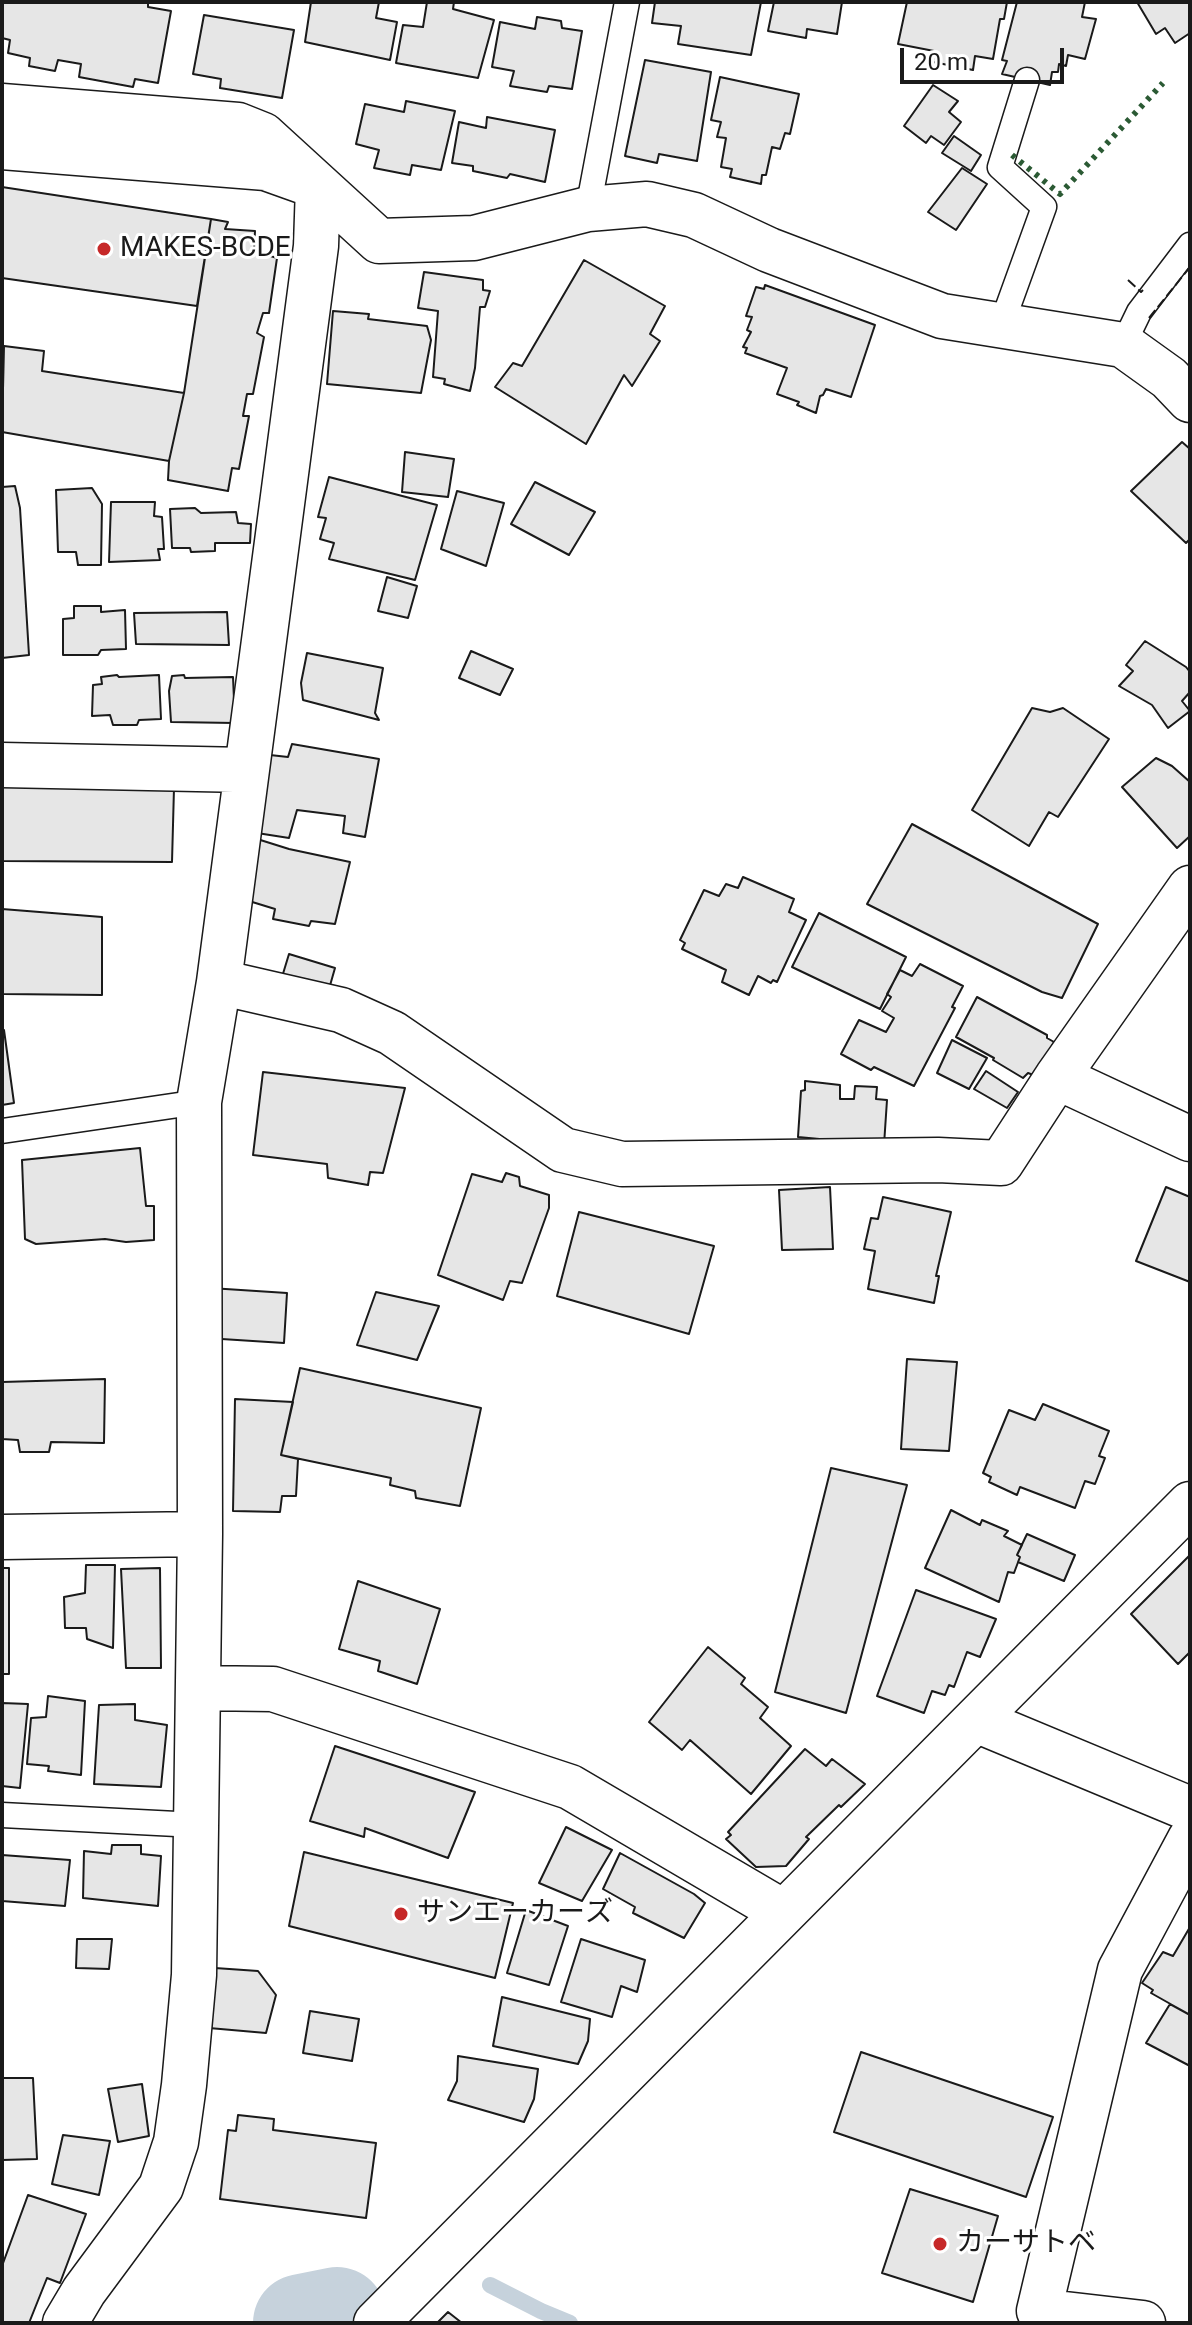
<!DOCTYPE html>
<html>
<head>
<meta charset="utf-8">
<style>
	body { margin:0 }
	#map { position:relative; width:1192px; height:2325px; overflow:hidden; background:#fff; font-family:Roboto,sans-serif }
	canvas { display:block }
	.frame { position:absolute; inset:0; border:4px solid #1a1a1a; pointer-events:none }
	.scale { position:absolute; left:900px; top:48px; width:164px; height:36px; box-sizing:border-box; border:4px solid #1a1a1a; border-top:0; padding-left:10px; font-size:24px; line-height:28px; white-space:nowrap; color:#1a1a1a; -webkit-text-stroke:6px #fff; paint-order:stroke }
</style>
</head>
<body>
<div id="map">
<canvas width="1192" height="2325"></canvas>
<div class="frame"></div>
<div class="scale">20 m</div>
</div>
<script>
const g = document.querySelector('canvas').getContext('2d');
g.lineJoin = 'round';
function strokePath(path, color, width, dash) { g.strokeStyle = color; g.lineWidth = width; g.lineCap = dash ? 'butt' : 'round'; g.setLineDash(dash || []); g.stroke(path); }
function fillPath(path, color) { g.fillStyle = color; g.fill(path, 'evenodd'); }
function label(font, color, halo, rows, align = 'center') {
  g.font = font + ' Roboto,"Noto Sans JP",sans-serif'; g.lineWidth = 6; g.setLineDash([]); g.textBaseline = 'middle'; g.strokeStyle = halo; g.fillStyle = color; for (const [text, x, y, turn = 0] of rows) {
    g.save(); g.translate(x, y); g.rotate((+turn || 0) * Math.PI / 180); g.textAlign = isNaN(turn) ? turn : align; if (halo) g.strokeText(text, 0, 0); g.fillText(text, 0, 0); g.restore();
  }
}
const stream = new Path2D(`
	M490 2285 541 2311 570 2323`);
const river = new Path2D(`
	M302 2323 337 2316`);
const building = new Path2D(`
	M2 2H148V7L171 11 158 83 135 79 133 87 79 77 81 64 58 60 55 71 29 66 30 58 8 53 10 40 2 38Z
	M311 2H379L376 18 397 22 390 60 305 42Z
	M427 2H454L453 9 494 20 478 78 396 63 403 25 423 27Z
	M655 2H761L751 55 678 44 681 26 652 23Z
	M774 2H842L837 34 807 29 806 38 768 31Z
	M907 2H1007L1004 19H1000L993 59 975 56 973 70 933 62 934 51 898 44Z
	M1017 2H1085L1082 17 1096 19 1085 59 1068 55 1066 66 1059 64 1058 72H1052L1050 85 1002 74 1007 61 1002 60Z
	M1137 2H1190V33L1175 43 1165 28 1156 34Z
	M204 15 294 30 282 98 220 88 221 79 193 74Z
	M537 17 561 21 562 28 582 31 572 89 549 86 547 92 510 86 514 71 492 67 500 22 535 29Z
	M645 60 711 72 697 161 659 154 657 163 625 156Z
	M720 77 799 94 790 134 785 133 780 149 772 147 766 175H762L761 184 730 177 732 169 721 167 726 138 717 137 721 122 711 120Z
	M933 85 958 101 949 112 961 122 944 145 931 136 926 143 904 126Z
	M406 101 455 111 441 170 412 165 410 175 374 168 379 150 356 144 365 104 404 112Z
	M487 117 555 130 545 182 510 174 507 178 473 171V166L452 163 459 122 486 128Z
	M954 136 981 155 971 171 942 153Z
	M962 168 987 184 956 230 928 212Z
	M2 187 211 219 197 306 2 278Z
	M211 219 228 222 225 229 255 231 254 251 277 258 269 313H263L257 333 264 337 253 394H247L243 416H249L239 469 232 468 228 491 168 480 169 461 184 393Z
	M584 260 665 306 650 334 660 341 632 386 624 375 586 444 495 387 513 363 522 366Z
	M424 272 483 280V290L490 291 485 307H480L475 368 470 391 444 384 445 379 433 377 438 311 418 308Z
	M765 285 875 325 851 397 826 389 823 395 820 396 816 413 797 405 799 402 777 394 787 368 745 353 747 348 743 347 751 332 747 330 752 317 746 316 756 287 764 289Z
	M333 311 369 314 368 319 427 326 431 340 421 393 327 384Z
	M4 346 44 351 42 371 184 393 169 461 2 432Z
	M1182 442 1190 449V539L1186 543 1131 491Z
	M405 452 454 459 448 497 402 492Z
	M329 477 437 505 415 580 329 559 334 543 320 539 326 518 318 517Z
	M535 482 595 512 569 555 511 524Z
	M15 486 20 508 29 655 2 658V487Z
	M92 488 102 504 101 565H78L76 552H58L56 490Z
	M457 491 504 503 486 566 441 549Z
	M111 502H155L154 516 162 517 164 549H158L160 560 109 562Z
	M195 508 201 513 236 512 238 523 251 524 250 543H215V551L191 552 190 548H172L170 509Z
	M387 577 417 586 408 618 378 611Z
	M74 606H101V612L125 610 126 649 101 650 98 655H63V619L74 618Z
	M227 612 229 645 136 644 134 613Z
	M1145 641 1186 667 1190 672V692L1182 701 1190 711 1168 728 1152 705 1119 686 1133 671 1126 665Z
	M471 651 513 669 500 695 459 678Z
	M307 653 383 668 375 713 379 720 303 700 301 683Z
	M117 675 119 677 159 675 161 719 139 720 137 725H113L110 715 92 716 93 685 102 684 101 677Z
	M184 675 185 678 233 677 235 723 171 722 169 691 172 676Z
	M1032 708 1050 712 1063 708 1109 739 1058 817 1049 812 1029 846 972 810Z
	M292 744 379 759 365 837 343 833 345 816 297 810 289 838 257 833 270 755 288 757Z
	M1156 758 1172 766 1190 782V836L1177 848 1122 787Z
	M2 783 174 788 172 862 2 861Z
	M912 824 1098 924 1062 998 1042 992 867 904Z
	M254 838 289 849 350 862 335 924 311 921 309 926 273 919 275 909 249 901Z
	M743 877 794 899 789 912 806 920 777 982 773 980 771 983 758 976 749 995 722 982 726 970 682 949 685 943 680 940 704 890 719 896 726 884 738 888Z
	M2 909 102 917V995L3 994Z
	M819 913 906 957 880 1009 792 967Z
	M289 954 335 968 329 989 282 977Z
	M920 964 963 986 952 1007 955 1008 914 1086 874 1067 871 1070 841 1054 859 1020 886 1032 894 1018 882 1011 891 997 887 994 900 970 912 976Z
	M977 997 1047 1035V1038L1054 1042 1036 1076 1028 1073 1023 1078 993 1060 994 1058 956 1037Z
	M2 1030H4L14 1103 2 1105Z
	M952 1040 987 1058 969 1089 937 1073Z
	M986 1071 1018 1092 1007 1108 974 1089Z
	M263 1072 405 1088 383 1173 370 1172 368 1185 328 1178 327 1164 253 1155Z
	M805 1081 840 1085V1099H854L855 1086 877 1087 876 1099 887 1100 884 1145 798 1137 801 1091 805 1090Z
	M140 1148 146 1206H154V1240L126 1242 105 1239 36 1244 25 1239 22 1160Z
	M506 1173 519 1177 520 1186 549 1195V1208L522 1283 510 1281 503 1300 438 1275 472 1174 502 1182Z
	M830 1187 833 1249 782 1250 779 1190Z
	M1166 1187 1190 1197V1282L1136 1261Z
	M883 1197 951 1212 936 1276H939L934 1303 868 1289 875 1251 864 1249 871 1218 878 1219Z
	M579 1212 714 1246 689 1334 557 1296Z
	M210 1288 287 1293 284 1343 206 1338Z
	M376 1292 439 1306 417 1360 357 1345Z
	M907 1359 957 1362 949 1451 901 1449Z
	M300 1368 481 1408 460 1506 416 1498 415 1491 390 1485 391 1478 281 1455Z
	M105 1379 104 1443 51 1442 49 1452H20L18 1440 2 1439V1382Z
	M235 1399 293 1402 281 1455 298 1459 296 1496H282L280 1512 233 1511Z
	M1043 1404 1109 1431 1099 1456 1105 1458 1095 1484 1085 1481 1075 1508 1020 1487 1017 1495 989 1482 991 1477 983 1473 1009 1410 1035 1420Z
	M831 1468 907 1485 846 1713 775 1692Z
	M951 1510 980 1525 982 1520 1008 1531 1004 1536 1022 1545 1017 1555 1020 1557 1014 1573 1008 1572 999 1602 925 1568Z
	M1027 1534 1075 1555 1064 1581 1018 1562 1020 1557 1017 1555Z
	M1190 1555V1652L1178 1664 1131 1614Z
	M86 1565H115L113 1648 87 1639 86 1628H65L64 1597 85 1593Z
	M2 1568H9V1674H2Z
	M160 1568 161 1668H126L121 1569Z
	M358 1581 440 1609 417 1684 378 1671 380 1661 339 1649Z
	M916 1590 996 1619 980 1657 967 1652 954 1687 949 1685 945 1695 932 1691 924 1713 877 1696Z
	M708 1647 745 1678 741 1684 768 1707 760 1718 791 1746 751 1794 690 1740 682 1750 649 1722Z
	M48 1696 85 1701 81 1775 48 1771 49 1766 27 1764 31 1718 46 1717Z
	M2 1703 28 1704 20 1788 2 1786Z
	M135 1704V1720L167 1725 161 1787 94 1784 99 1705Z
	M335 1746 475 1792 448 1858 365 1828 364 1837 310 1821Z
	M805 1749 826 1766 832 1759 865 1784 841 1807 839 1805 806 1837 809 1839 786 1866 756 1867 726 1839 731 1835 728 1832Z
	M566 1827 612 1850 582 1901 539 1883Z
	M112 1845H141V1854L161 1856 158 1906 83 1898 84 1851 111 1854Z
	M304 1852 513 1903 495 1978 289 1926Z
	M620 1853 694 1894 705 1903 684 1938 633 1913 635 1907 603 1889Z
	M2 1855 70 1860 65 1906 2 1901Z
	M526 1910 568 1926 549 1985 507 1973Z
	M1190 1927V2015L1151 1993 1153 1990 1142 1983 1163 1952 1173 1956Z
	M77 1939H112L109 1969 76 1968Z
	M581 1939 645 1960 637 1992 621 1986 612 2017 561 2002Z
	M215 1968 258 1971 276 1995 266 2033 209 2028Z
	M502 1997 590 2019 588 2041 578 2064 493 2046Z
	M1170 2004 1190 2015V2066L1146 2043Z
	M310 2011 359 2019 352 2061 303 2053Z
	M861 2052 1053 2117 1026 2197 834 2132Z
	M458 2056 538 2069 534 2099 524 2122 448 2100 457 2081Z
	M2 2078H33L37 2159 2 2160Z
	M142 2084 149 2136 118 2142 108 2089Z
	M238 2115 274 2119 273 2130 376 2143 366 2218 220 2199 228 2130 236 2131Z
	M63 2135 110 2141 99 2195 52 2184Z
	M910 2189 998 2216 973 2302 882 2273Z
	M28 2195 86 2214 60 2283 47 2278 29 2323H6L2 2322V2266Z
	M448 2312 462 2323H437Z`);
const lane = new Path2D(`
	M588 209 627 2
	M1001 326 1044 207 1000 167 1027 80
	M1123 345 1139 312 1190 245
	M2 1131 199 1102
	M2 1815 196 1825`);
const street = new Path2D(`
	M2 106 238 125 263 135 379 241 474 238 588 209 647 204 694 215 769 250 942 316 1123 345 1169 378 1190 400
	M2 147 266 168 308 183
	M2 765 246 770
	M219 982 341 1010 392 1033 563 1150 622 1164 938 1160 1001 1163 1057 1077 1190 888
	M1057 1077 1190 1139
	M2 1537 200 1534
	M198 1688 273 1689 570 1787 783 1912
	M976 1720 1190 1809
	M65 2323 84 2291 161 2187 176 2142 184 2085 194 1975 200 1534 199 1102 219 982 316 246 318 186
	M1143 2323 1039 2311 1120 1970 1190 1839`);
const secondary = new Path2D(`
	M376 2323 1190 1504`);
const hedge = new Path2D(`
	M1012 155 1060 194 1163 83`);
const fence = new Path2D(`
	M1128 280 1141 292 1143 290
	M1149 318 1190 267`);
const markers = [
	[104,249,8,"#c62828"],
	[401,1914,8,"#c62828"],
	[940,2244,8,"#c62828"]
];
const poiNames = [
	["MAKES-BCDE",120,249],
	["サンエーカーズ",417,1914],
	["カーサトベ",956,2244]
];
strokePath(stream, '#c6d2dc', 16);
strokePath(river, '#c6d2dc', 98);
fillPath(building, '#e6e6e6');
strokePath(building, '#1a1a1a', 2);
strokePath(lane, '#1a1a1a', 27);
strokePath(street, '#1a1a1a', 47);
strokePath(secondary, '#1a1a1a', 47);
strokePath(lane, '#fff', 24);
strokePath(street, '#fff', 44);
strokePath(secondary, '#fff', 44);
strokePath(hedge, '#2b5a34', 6, [4, 6]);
strokePath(fence, '#1a1a1a', 2, [10, 4]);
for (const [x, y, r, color] of markers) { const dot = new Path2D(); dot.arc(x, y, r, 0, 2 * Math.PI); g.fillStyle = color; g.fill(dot); strokePath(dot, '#fff', 3); }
label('28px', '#1a1a1a', '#fff', poiNames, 'left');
</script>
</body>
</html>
